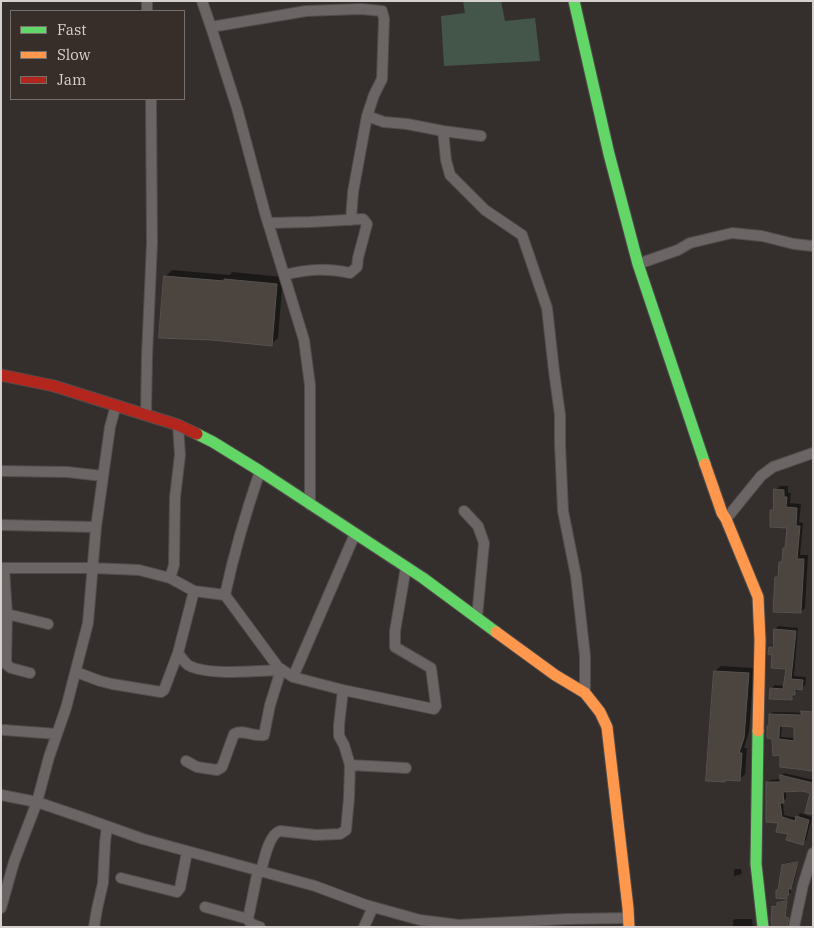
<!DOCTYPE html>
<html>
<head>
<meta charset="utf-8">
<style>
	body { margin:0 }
	#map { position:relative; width:814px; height:928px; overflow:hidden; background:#342f2d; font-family:"IBM Plex Serif",serif }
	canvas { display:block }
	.frame { position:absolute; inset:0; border:2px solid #d6d0ce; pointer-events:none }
	.legend { position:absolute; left:10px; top:10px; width:175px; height:90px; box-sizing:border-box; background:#372e2a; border:1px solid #776f6c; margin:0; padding:6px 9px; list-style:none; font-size:15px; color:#d6d0ce }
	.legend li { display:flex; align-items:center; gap:10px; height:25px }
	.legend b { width:25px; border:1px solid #776f6c }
</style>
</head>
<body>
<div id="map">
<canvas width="814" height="928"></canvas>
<div class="frame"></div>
<ul class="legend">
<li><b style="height:6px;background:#63d668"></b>Fast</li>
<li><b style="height:6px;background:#ff974d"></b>Slow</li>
<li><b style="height:6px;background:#b3261e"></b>Jam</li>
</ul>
</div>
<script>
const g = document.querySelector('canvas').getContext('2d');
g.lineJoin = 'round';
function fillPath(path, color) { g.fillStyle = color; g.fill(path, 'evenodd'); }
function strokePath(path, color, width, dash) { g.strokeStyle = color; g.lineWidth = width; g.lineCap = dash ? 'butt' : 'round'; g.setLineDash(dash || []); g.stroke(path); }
const green = new Path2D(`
	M463 1H501L505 21 535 18 540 61 444 66 441 16 465 13Z`);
const shadow = new Path2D(`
	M172 270 230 275 232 272 283 277 278 338 271 344 165 277Z
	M780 486H788V493H791L790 503 801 504 799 522 803 523 800 555H808L805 608 801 612 776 577 780 574V563L784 559 785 548 786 546 788 527 772 510 774 508 775 490Z
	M778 626 798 628 794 676 806 677 805 685 802 688H798L797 690 795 693 794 696 791 699 771 688 775 685 785 686 787 668 773 653 770 647 773 644 775 630Z
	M721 666 754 668 749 732 744 748H747L745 774 740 779H727L724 781 715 671Z
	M773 712 808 713 813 769 781 754 770 725V714ZM782 724 795 726V738L781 737Z
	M784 773 813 780V792L802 789 786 790V798L783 802 784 815 797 818 800 813 812 817 806 840 803 843 789 833 779 822 767 783 770 780 781 779V776Z
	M799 861 793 886 790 889 791 892 787 897 777 890 779 888 783 865 785 863Z
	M735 869H741L742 874 734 876V871Z
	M787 901 785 917H789L788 927H773V907L774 906H778L779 902Z
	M735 919H752L753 927H733V921Z`);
const building = new Path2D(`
	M164 276 224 281V279L277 284 272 346 212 340 159 338Z
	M774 489 784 490V497H787L786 507 797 508 796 526H800L797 559H804L801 613 773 612 775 577H778L779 562H782L783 548H785L787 528 770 527V510H773Z
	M774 629 796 631 791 679 803 680 802 690 795 689V695H792V700L769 699 770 688 783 689 786 669 771 668 772 655 768 654 769 647H773Z
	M714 671 749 673 744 738 739 753H742L740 781 725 780V782L706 781Z
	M801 711 813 712V771L780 767V755L773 756 772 739 767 738V726H769V714L801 715ZM780 726 794 727V741L779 739Z
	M780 775 813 783V809L812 814 805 813 810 793 802 791 783 792 784 803H780L782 817 795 821 796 816 809 820 803 845 786 840 788 834 776 832 778 823 766 822V782H780Z
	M798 862 791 889H788L789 895H787V899L776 898V890H778L782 865Z
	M787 901 785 917 789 918 787 927H772L771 921 772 906 777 907V903Z`);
const street = new Path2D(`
	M147 1V11
	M202 1 211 27 237 108 265 213 304 340 310 385V505
	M211 27 306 11 361 9 382 11 384 19 382 79 374 95 367 116 353 192 351 220
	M367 116 384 122 407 124 443 131 481 136
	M443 131 446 160 450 175 485 210 522 235 547 308 554 371 560 415V444L563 511 576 576 585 656V693
	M268 223 310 222 363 219 367 224 358 258 357 267 350 273C326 268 308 269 284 275
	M638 264 678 250 690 243 732 233 762 236 794 244 813 246
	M146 415 147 356 152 243 151 99
	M1 471 67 472 103 476
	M464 511 478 526 484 543 477 617
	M726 519 761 476 773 467 813 453
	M1 525 96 527
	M1 568H92L139 570 170 578 194 591 225 595 278 667 293 677 343 690 434 709 436 706 431 668 395 647V631L406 567
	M4 568 7 614 6 664 11 668 30 673
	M170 578 174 565 175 497 180 455 178 425
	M225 595C234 553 246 512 260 471
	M7 614 48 624
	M178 653C181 657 184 662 188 665 206 676 259 671 281 670L270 705 264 735C254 737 243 729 234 734L222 767 217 770 197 767 186 761
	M76 672 100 681 112 684 161 692 164 690 178 653 194 591
	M293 677 355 534
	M4 730 57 734
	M350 765 406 768
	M1 795 37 802 84 818 143 839 315 886 366 905 420 920 459 925 567 919 628 918
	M258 870 248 919C250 925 255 925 260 927
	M261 871C264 860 269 834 280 831L316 835 340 834 346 830 349 798 350 765 344 745 339 736V725L343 690
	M121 878 177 892 180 888 187 852
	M205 907 248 919
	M1 908 14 862 37 802 49 757 66 708 88 623 96 527 110 427 116 405
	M94 927 97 909 103 883 105 843 107 826
	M364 927 373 907
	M794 927 803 885 813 853`);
const fast = new Path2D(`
	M574 1 609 154 638 264 705 464
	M197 434 213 442 260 471 423 578 496 632
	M758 731 756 864 763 927`);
const slow = new Path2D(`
	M705 464 722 513 726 519 758 597 760 640 758 731
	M496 632 555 675 585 693 600 712 607 727 628 908 629 927`);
const jam = new Path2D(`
	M1 375 54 386 178 425 197 434`);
fillPath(green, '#44564a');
fillPath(shadow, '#0007');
fillPath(building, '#4b443f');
strokePath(building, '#55524f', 1);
strokePath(street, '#504d4b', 12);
strokePath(fast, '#504d4b', 13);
strokePath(slow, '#504d4b', 13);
strokePath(jam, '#504d4b', 13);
strokePath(street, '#6b6566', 10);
strokePath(fast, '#63d668', 11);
strokePath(slow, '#ff974d', 11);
strokePath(jam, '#b3261e', 11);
</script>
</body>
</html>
